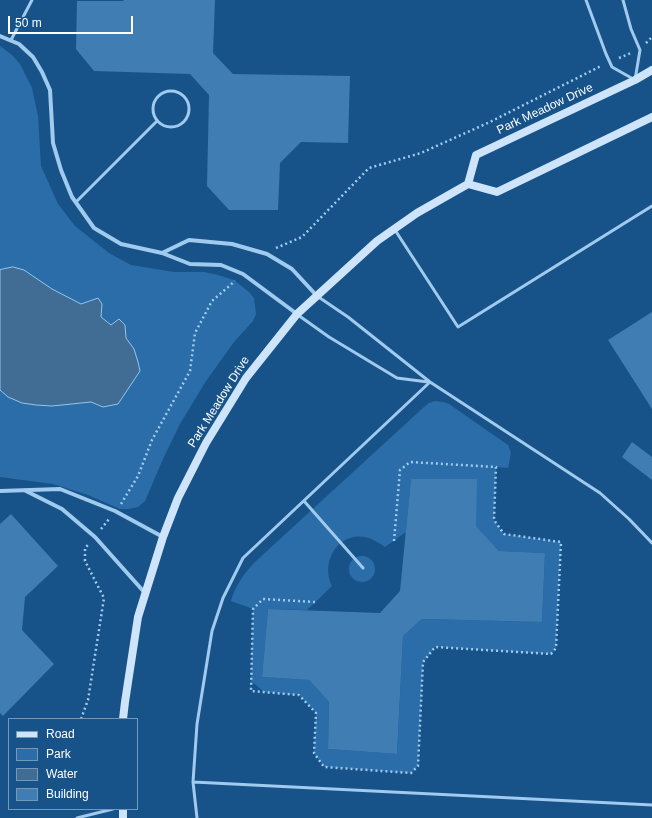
<!DOCTYPE html>
<html>
<head>
<meta charset="utf-8">
<style>
	body { margin:0 }
	#map { position:relative; width:652px; height:818px; overflow:hidden; background:#175389; font-family:Arial,sans-serif }
	canvas { display:block }
	.legend { position:absolute; left:8px; top:718px; width:130px; height:92px; box-sizing:border-box; background:#175389; border:1px solid #7498b8; margin:0; padding:5px 7px; list-style:none; font-size:12px; color:#fff }
	.legend li { display:flex; align-items:center; gap:8px; height:20px }
	.legend b { width:20px; border:1px solid #7498b8 }
	.scale { position:absolute; left:8px; top:16px; width:125px; height:18px; box-sizing:border-box; border:2px solid #fff; border-top:0; padding-left:5px; font-size:12px; line-height:14px; white-space:nowrap; color:#fff; -webkit-text-stroke:3px #175389; paint-order:stroke }
</style>
</head>
<body>
<div id="map">
<canvas width="652" height="818"></canvas>
<ul class="legend">
<li><b style="height:5px;background:#cde4fa"></b>Road</li>
<li><b style="height:11px;background:#2a6da8"></b>Park</li>
<li><b style="height:11px;background:#416d94"></b>Water</li>
<li><b style="height:11px;background:#407db2"></b>Building</li>
</ul>
<div class="scale">50 m</div>
</div>
<script>
const g = document.querySelector('canvas').getContext('2d');
g.lineJoin = 'round';
function fillPath(path, color) { g.fillStyle = color; g.fill(path, 'evenodd'); }
function strokePath(path, color, width, dash) { g.strokeStyle = color; g.lineWidth = width; g.lineCap = dash ? 'butt' : 'round'; g.setLineDash(dash || []); g.stroke(path); }
function label(font, color, halo, rows, align = 'center') {
  g.font = font + ' Arial,sans-serif'; g.lineWidth = 3.5; g.setLineDash([]); g.textBaseline = 'middle'; g.strokeStyle = halo; g.fillStyle = color; for (const [text, x, y, turn = 0] of rows) {
    g.save(); g.translate(x, y); g.rotate((+turn || 0) * Math.PI / 180); g.textAlign = isNaN(turn) ? turn : align; if (halo) g.strokeText(text, 0, 0); g.fillText(text, 0, 0); g.restore();
  }
}
const green = new Path2D(`
	M0 46 12 55 20 64 32 88 38 116 41 166 58 204 75 226 109 253 131 265 174 272H204L218 275 234 280 249 292 254 298 256 314 253 321 234 342 206 381 180 424 163 459 145 501 138 507 129 509H120L88 495 53 484 0 477Z
	M435 401 443 402 449 404 508 445 511 453 508 468 496 467 494 520 504 534 561 542 556 648 551 654 435 647 423 663 418 766 411 773 324 767 314 753 316 713 299 695 264 692 251 681 253 609 231 601C235 586 244 573 256 561L424 407 429 403ZM411 479H476V526L499 551 545 553 542 622 422 619 403 636 397 754 328 749 329 702 309 680 262 677 268 609 307 610 332 586C320 562 338 532 365 537 373 539 379 543 385 547L406 532Z
	M349 569a13 13 0 1 1 26 0a13 13 0 1 1-26 0Z`);
const water = new Path2D(`
	M13 267 24 270 52 289 81 304 98 298 102 304 101 317 111 325 119 319 125 325 126 338 134 349 138 362 140 371 118 404 103 407 91 402 52 406 36 405 22 403 8 397 0 390V270Z`);
const building = new Path2D(`
	M124 0H215L213 53 233 74 350 76 348 143 301 142 280 163 278 210H229L207 186 209 95 190 74 94 71 76 49 77 1H123Z
	M652 312V409L608 340Z
	M632 442 652 457V480L622 457Z
	M411 479H477L476 526 499 551 545 553 542 622 422 619 403 636 397 754 328 749 329 702 309 680 262 677 268 609 380 613 400 591Z
	M11 514 58 566 25 597 22 630 54 664 3 716 0 713V524Z`);
const path = new Path2D(`
	M646 43 652 37
	M619 58 631 53
	M276 248 302 237 369 168 421 153 490 122 601 66
	M121 504 138 476 152 440 190 371 195 333 212 301 235 281
	M101 529 109 519
	M315 602 263 599 253 609 251 691 299 695 316 713 314 753 324 767 411 773 418 766 423 662 435 647 551 654 556 648 561 542 504 534 494 520 496 467 410 462 400 470 394 541
	M81 719 88 700 104 598 85 561V548L89 544`);
const lane = new Path2D(`
	M586 0 606 54 612 67 635 80 640 50 631 29 623 0
	M11 40 32 0
	M153 109a18 18 0 1 1 36 0a18 18 0 1 1-36 0Z
	M76 202 157 121
	M395 230 458 327 652 206
	M317 296 348 317 430 382 600 493 629 519 652 543
	M298 315 329 337 397 378 428 382
	M430 382 243 558 223 598 212 631 197 724 193 782 652 805
	M304 501 363 568
	M193 782 197 818
	M77 818 113 809`);
const street = new Path2D(`
	M0 36 19 44 33 57 42 72 50 90 53 143 61 170 72 197 94 228 121 244 162 253 190 264 221 265 243 274 297 314
	M162 253 189 240 232 244 267 254 292 269 317 296
	M0 491 60 489 115 511 163 537
	M26 491 62 509 95 537 145 593`);
const secondary = new Path2D(`
	M468 184 497 192 652 117
	M123 719 125 702 138 617 163 537 178 498 206 443 246 378 297 314 377 241 417 213 468 184 476 155 635 80 652 70
	M123 809V818`);
const streetNames = [
	["Park Meadow Drive",545,109,-25],
	["Park Meadow Drive",219,402,-58]
];
fillPath(green, '#2a6da8');
fillPath(water, '#416d94');
strokePath(water, '#92c6f1', 1);
fillPath(building, '#407db2');
strokePath(path, '#a0caee', 2.5, [2, 3]);
strokePath(lane, '#a0caee', 3);
strokePath(street, '#a0caee', 4);
strokePath(secondary, '#cde4fa', 8);
label('12px', '#fff', '#175389', streetNames);
</script>
</body>
</html>
